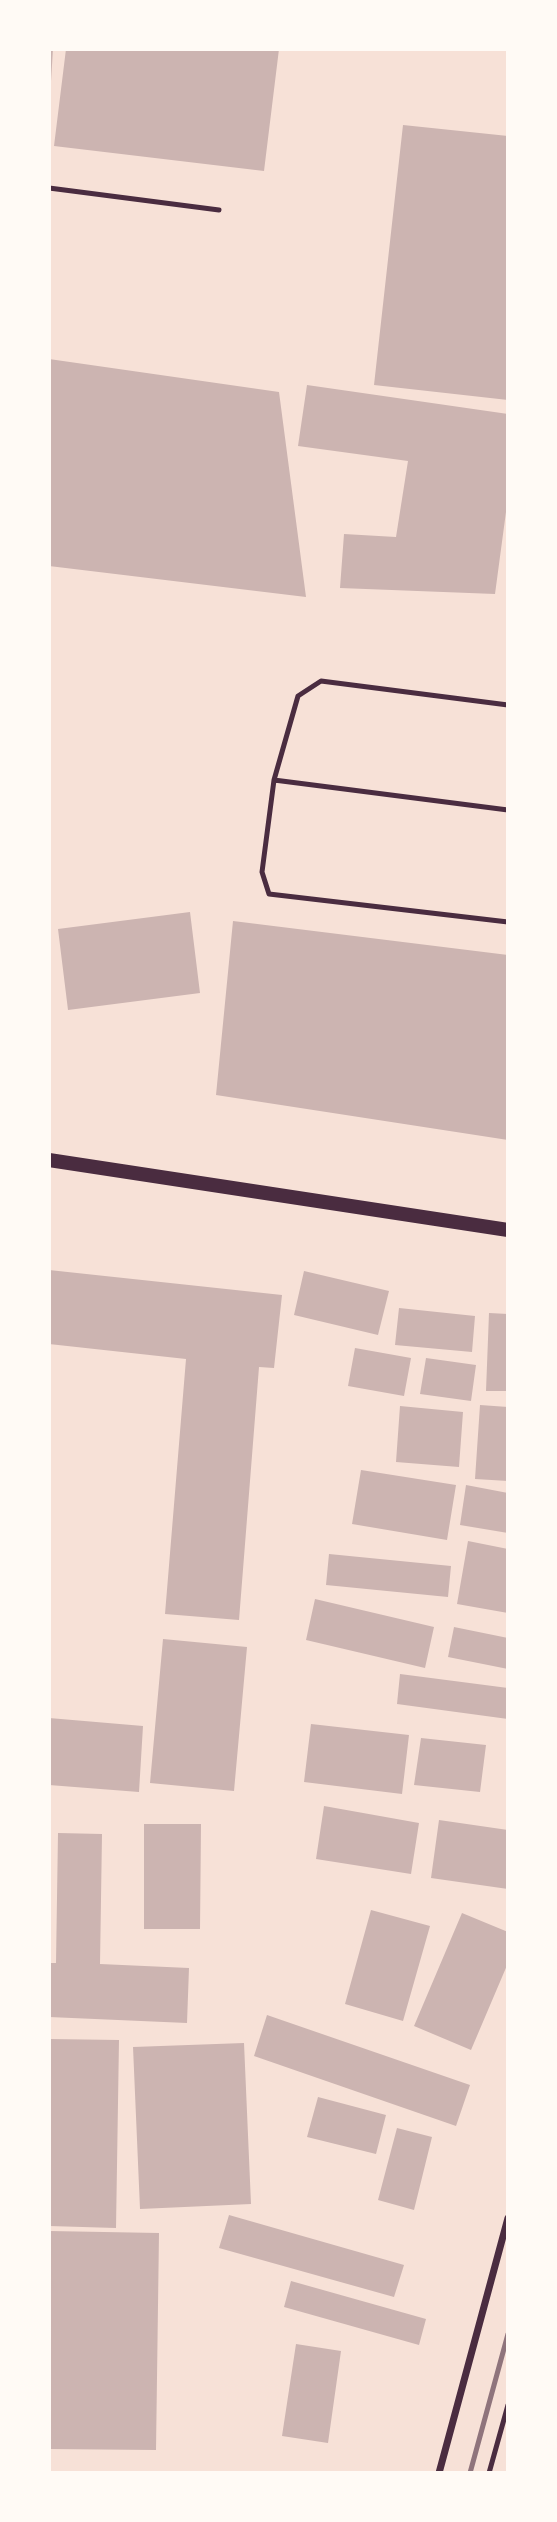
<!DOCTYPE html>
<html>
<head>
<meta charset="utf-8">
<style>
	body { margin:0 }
	#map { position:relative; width:557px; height:2522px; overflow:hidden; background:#f7e1d7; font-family:Signika,sans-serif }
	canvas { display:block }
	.frame { position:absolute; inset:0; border:51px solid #fffaf5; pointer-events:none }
</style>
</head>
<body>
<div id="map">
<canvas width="557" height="2522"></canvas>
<div class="frame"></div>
</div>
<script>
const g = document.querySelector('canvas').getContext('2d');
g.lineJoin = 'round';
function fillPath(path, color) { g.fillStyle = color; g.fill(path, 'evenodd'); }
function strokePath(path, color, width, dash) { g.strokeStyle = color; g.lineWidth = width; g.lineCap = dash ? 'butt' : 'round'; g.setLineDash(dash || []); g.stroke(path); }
const building = new Path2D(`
	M49 49H53L51 81H49Z
	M66 49H279L264 171 54 146Z
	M403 125 508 136V400L374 385Z
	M49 359 279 392 306 597 49 566Z
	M307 385 508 414V497L495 594 340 588 344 534 396 537 408 461 298 446Z
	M190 912 200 993 68 1010 58 929Z
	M233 921 508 955V1140L216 1095Z
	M49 1270 282 1295 274 1368 259 1367 239 1620 165 1614 186 1359 49 1344Z
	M304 1271 389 1291 378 1335 294 1315Z
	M399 1308 475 1316 472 1352 395 1345Z
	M489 1313 508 1314V1391H486Z
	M355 1348 411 1358 404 1396 348 1386Z
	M426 1358 476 1365 471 1401 420 1394Z
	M480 1405 508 1407V1481L475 1479Z
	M400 1406 463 1412 459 1467 396 1462Z
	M361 1470 456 1485 447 1540 352 1524Z
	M466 1485 508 1493V1533L460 1525Z
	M468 1541 508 1549V1613L457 1604Z
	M329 1554 451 1566 448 1597 326 1585Z
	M315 1599 434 1627 425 1668 306 1640Z
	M454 1627 508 1638V1669L448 1657Z
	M163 1639 247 1647 234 1791 150 1783Z
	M400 1674 508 1688V1719L397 1704Z
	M49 1718 143 1726 139 1792 49 1785Z
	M311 1724 409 1735 402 1794 304 1782Z
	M421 1738 486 1745 480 1792 414 1785Z
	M324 1806 419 1823 411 1874 316 1859Z
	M439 1820 508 1830V1889L431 1878Z
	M144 1824H201L200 1929H144Z
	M58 1833 102 1834 100 1964 189 1968 187 2023 49 2017V1963H56Z
	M371 1910 430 1926 403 2021 345 2004Z
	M462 1913 508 1932V1963L471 2050 414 2026Z
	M267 2015 470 2085 456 2126 254 2056Z
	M49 2039 119 2040 116 2228 49 2226Z
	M244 2043 251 2204 140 2209 133 2047Z
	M318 2097 386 2115 376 2154 307 2137Z
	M397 2128 432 2137 414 2210 378 2200Z
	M229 2215 404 2265 394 2297 219 2248Z
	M49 2231 159 2233 156 2450 49 2449Z
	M291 2281 426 2319 419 2345 284 2307Z
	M296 2344 341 2351 328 2443 282 2436Z`);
const service = new Path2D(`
	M49 188 219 210
	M508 705 321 681 298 696 274 780 262 872 269 894 508 922
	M274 780 508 810
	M489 2473 508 2405`);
const minor = new Path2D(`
	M439 2473 508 2218`);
const secondary = new Path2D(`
	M49 1160 508 1230`);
const rail = new Path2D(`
	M470 2473 508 2334`);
fillPath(building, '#ccb4b1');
strokePath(service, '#4a2c40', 5);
strokePath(minor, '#4a2c40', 7);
strokePath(secondary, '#4a2c40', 14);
strokePath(rail, '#8f747c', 5);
</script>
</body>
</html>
